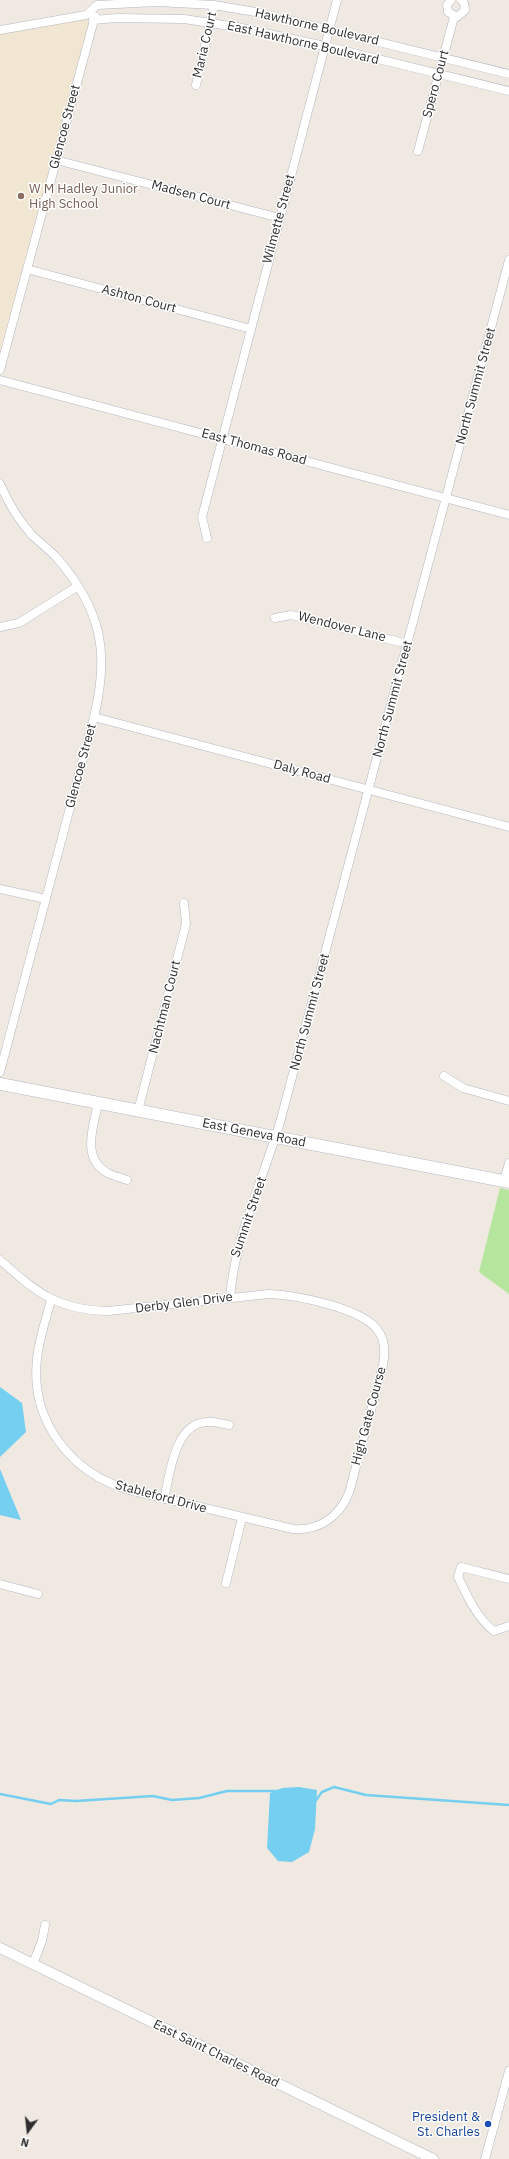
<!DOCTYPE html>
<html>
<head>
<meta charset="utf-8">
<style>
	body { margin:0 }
	#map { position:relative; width:509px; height:2159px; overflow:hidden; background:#efe9e1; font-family:"IBM Plex Sans",sans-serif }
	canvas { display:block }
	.north { position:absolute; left:8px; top:2111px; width:40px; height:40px; -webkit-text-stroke:3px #fff; paint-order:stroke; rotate:195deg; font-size:11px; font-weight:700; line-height:16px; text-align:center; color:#2e2e2e }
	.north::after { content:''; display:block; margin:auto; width:14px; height:18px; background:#2e2e2e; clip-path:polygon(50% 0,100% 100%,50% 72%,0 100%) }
</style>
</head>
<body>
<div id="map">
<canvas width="509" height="2159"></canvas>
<div class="north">N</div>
</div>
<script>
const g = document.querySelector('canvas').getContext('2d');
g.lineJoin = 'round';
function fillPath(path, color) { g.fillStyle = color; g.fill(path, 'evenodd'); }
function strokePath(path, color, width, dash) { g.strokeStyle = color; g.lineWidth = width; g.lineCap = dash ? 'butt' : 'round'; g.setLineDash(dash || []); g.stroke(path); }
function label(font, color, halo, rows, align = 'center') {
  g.font = font + ' "IBM Plex Sans",sans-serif'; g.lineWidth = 3; g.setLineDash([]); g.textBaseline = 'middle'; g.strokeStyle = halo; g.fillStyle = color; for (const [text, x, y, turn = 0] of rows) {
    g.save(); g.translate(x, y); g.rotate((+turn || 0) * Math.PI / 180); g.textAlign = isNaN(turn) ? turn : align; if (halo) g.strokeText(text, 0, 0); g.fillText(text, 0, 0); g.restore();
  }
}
const education = new Path2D(`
	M91 17 0 357V34Z`);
const green = new Path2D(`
	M500 1188 509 1190V1294L479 1272Z`);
const water = new Path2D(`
	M0 1387 22 1403 26 1432 0 1457Z
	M0 1469 21 1520 0 1515Z
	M299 1787 317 1790 315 1829 309 1852 292 1862 278 1861 267 1848 270 1793 282 1788Z`);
const stream = new Path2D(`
	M0 1794 51 1804 59 1800 76 1801 153 1796 172 1800 199 1798 227 1791H279
	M314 1803 322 1792 334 1787 366 1795 509 1805`);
const minor = new Path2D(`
	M451 0 447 5 448 12 457 17 465 10 464 3 461 0
	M93 20 117 18 184 19 237 27 325 46 509 91
	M0 30 86 15 97 5 157 2 214 5 261 13 509 74
	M196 85 214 5
	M418 151 454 17
	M56 160 280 218
	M27 269 251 329
	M0 370 95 16
	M0 380 509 515
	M0 484C8 502 19 521 32 535 40 543 50 550 57 558 101 609 110 652 94 717L0 1072
	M207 538 202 517 337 0
	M275 618 291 615 408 644
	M0 627 19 623 78 586
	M94 717 509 827
	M0 889 46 899
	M444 1076 463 1088 509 1101
	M98 1103C94 1125 81 1157 106 1172 112 1176 120 1177 127 1180
	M138 1111 186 924 184 903
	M504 1181 509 1163
	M0 1260C36 1292 57 1310 108 1311L269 1294C295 1295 365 1308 379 1332 385 1341 385 1354 383 1365L349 1493C339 1517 319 1531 293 1529L129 1490C71 1473 30 1421 37 1359 39 1339 46 1319 51 1300
	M230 1298C235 1233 265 1177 282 1115L509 260
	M164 1499C170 1475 174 1423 207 1422 214 1421 222 1424 229 1425
	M509 1579 461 1567 458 1577C467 1596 477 1618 494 1631L509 1626
	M226 1583 242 1518
	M0 1584 38 1594
	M33 1964 42 1941 45 1925
	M485 2159 509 2071`);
const tertiary = new Path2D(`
	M0 1948 433 2159`);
const secondary = new Path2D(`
	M0 1084 509 1182`);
const markers = [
	[21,196,4,"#8d6e63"],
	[488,2124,4,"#1a4fb4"]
];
const streetNames = [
	["Hawthorne Boulevard",317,27,13],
	["East Hawthorne Boulevard",303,43,13],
	["Maria Court",205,45,-77],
	["Spero Court",436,84,-75],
	["Glencoe Street",65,127,-75],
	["Madsen Court",191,195,15],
	["Wilmette Street",279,219,-75],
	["Ashton Court",139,299,15],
	["North Summit Street",476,386,-75],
	["East Thomas Road",254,447,15],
	["Wendover Lane",342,627,14],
	["North Summit Street",393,699,-75],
	["Glencoe Street",81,766,-75],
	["Daly Road",302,772,15],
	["Nachtman Court",165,1007,-76],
	["North Summit Street",310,1012,-75],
	["East Geneva Road",254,1133,11],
	["Summit Street",249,1217,-71],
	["Derby Glen Drive",184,1303,-7],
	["High Gate Course",369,1416,-75],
	["Stableford Drive",161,1497,15],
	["East Saint Charles Road",216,2054,26]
];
const educationNames = [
	["W M Hadley Junior",29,189],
	["High School",29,204]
];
const transitNames = [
	["President &",480,2117],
	["St. Charles",480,2132]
];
fillPath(education, '#f0e6d1');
fillPath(green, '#b6e59e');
fillPath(water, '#75cff0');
strokePath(stream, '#75cff0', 2.5);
strokePath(minor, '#b4b7c1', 9);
strokePath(tertiary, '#b4b7c1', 11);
strokePath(secondary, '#b4b7c1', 13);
strokePath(minor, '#fff', 8);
strokePath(tertiary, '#fff', 10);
strokePath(secondary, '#fff', 12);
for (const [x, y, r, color] of markers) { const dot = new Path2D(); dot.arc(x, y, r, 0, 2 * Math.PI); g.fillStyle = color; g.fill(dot); strokePath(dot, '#fff', 1.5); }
label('13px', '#2e2e2e', '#fff', streetNames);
label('13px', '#785e54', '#fff', educationNames, 'left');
label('13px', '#164399', '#fff', transitNames, 'right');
</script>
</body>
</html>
